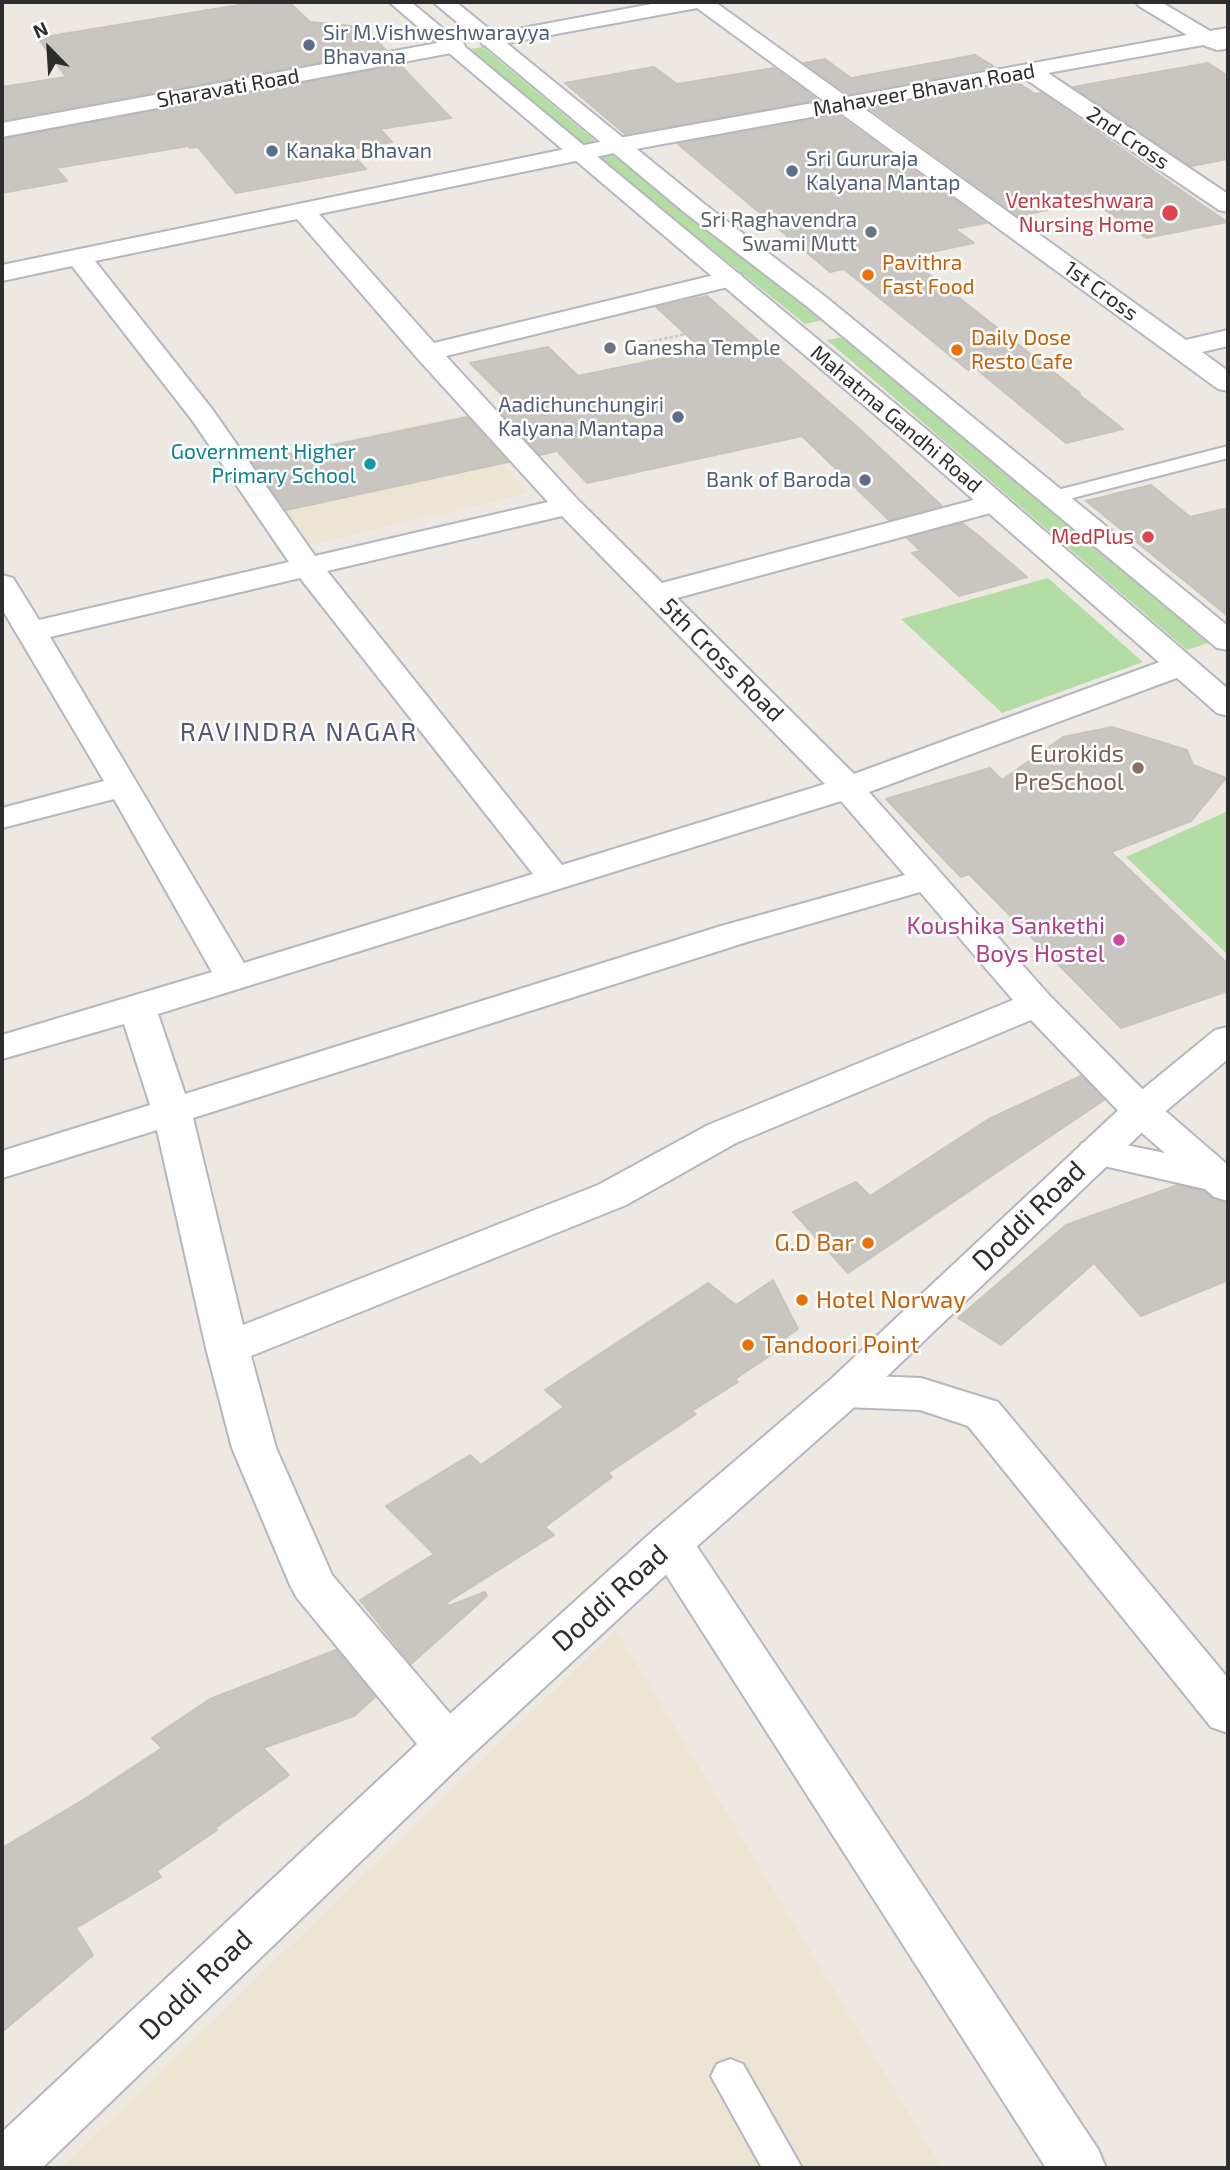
<!DOCTYPE html>
<html>
<head>
<meta charset="utf-8">
<style>
	body { margin:0 }
	#map { position:relative; width:1230px; height:2170px; overflow:hidden; background:#ede9e2; font-family:"Exo 2",sans-serif }
	canvas { display:block }
	.frame { position:absolute; inset:0; border:4px solid #2d2d2d; pointer-events:none }
	.north { position:absolute; left:14px; top:14px; width:70px; height:70px; -webkit-text-stroke:5px #fff; paint-order:stroke; rotate:336deg; font-size:19px; font-weight:700; line-height:28px; text-align:center; color:#2d2d2d }
	.north::after { content:''; display:block; margin:auto; width:24px; height:32px; background:#2d2d2d; clip-path:polygon(50% 0,100% 100%,50% 72%,0 100%) }
</style>
</head>
<body>
<div id="map">
<canvas width="1230" height="2170"></canvas>
<div class="frame"></div>
<div class="north">N</div>
</div>
<script>
const g = document.querySelector('canvas').getContext('2d');
g.lineJoin = 'round';
function fillPath(path, color) { g.fillStyle = color; g.fill(path, 'evenodd'); }
function strokePath(path, color, width, dash) { g.strokeStyle = color; g.lineWidth = width; g.lineCap = dash ? 'butt' : 'round'; g.setLineDash(dash || []); g.stroke(path); }
function label(font, color, halo, rows, align = 'center') {
  g.font = font + ' "Exo 2",sans-serif'; g.lineWidth = 5; g.setLineDash([]); g.textBaseline = 'middle'; g.strokeStyle = halo; g.fillStyle = color; for (const [text, x, y, turn = 0] of rows) {
    g.save(); g.translate(x, y); g.rotate((+turn || 0) * Math.PI / 180); g.textAlign = isNaN(turn) ? turn : align; if (halo) g.strokeText(text, 0, 0); g.fillText(text, 0, 0); g.restore();
  }
}
const education = new Path2D(`
	M459 416 529 493 305 546 244 461Z
	M616 1630 942 2168H61Z`);
const green = new Path2D(`
	M483 47 599 144 583 146 470 49Z
	M610 153 823 320 805 324 596 156Z
	M843 337 1208 643 1187 650 827 340Z
	M1048 578 1143 662 1002 713 901 619Z
	M1228 811V955L1126 857Z`);
const building = new Path2D(`
	M257 2H289L310 22 351 26 367 31 386 50 2 120V87L66 77 38 38Z
	M975 55 995 67 848 94 804 63 825 59 851 78Z
	M1208 63 1228 76V159L1191 166 1073 87Z
	M400 65 451 118 380 129 392 142 348 150 366 169 236 193 198 147 190 148 188 146 56 168 67 181 2 193V139Z
	M654 67 677 84 774 68 818 100 625 134 565 83Z
	M1017 82 1035 94 1041 93 1227 222 1146 238 1092 201 1018 216 869 108Z
	M838 115 986 223 955 229 974 243 907 257 1080 393H1077L1123 429 1066 443 975 368 968 370 844 269 830 272 678 144Z
	M707 296 854 424 942 506 889 520 802 436 587 483 557 451 540 455 499 410 514 407 470 363 548 347 578 376 703 350 656 307Z
	M467 417 508 462 286 510 252 462Z
	M1151 485 1190 517 1228 508V616L1086 501Z
	M962 523 979 536 1027 577 959 596 912 553 921 551 907 538Z
	M1112 727 1187 750 1193 765 1226 778 1191 821 1111 852 1228 964V991L1121 1028 969 874 961 877 886 799 990 768 1002 780 1063 737Z
	M1081 1076 1104 1100 848 1273 793 1212 856 1182 870 1196 989 1119Z
	M1178 1185 1204 1191 1213 1200 1228 1203V1280L1141 1316 1094 1263 1001 1345 958 1318 1066 1225Z
	M773 1280 798 1329 781 1341 786 1345 735 1379 738 1382 692 1411 696 1414 608 1473 612 1477 545 1527 554 1535 446 1603 449 1606 485 1592 487 1596 411 1664 360 1600 434 1554 386 1506 470 1455 481 1465 564 1407 545 1390 708 1283 736 1305Z
	M336 1650 375 1697 354 1716 263 1748 289 1775 215 1828 217 1830 157 1871 161 1877 76 1928 93 1955 2 2032V1848L83 1800 162 1748 152 1738 210 1699Z`);
const path = new Path2D(`
	M648 342 723 326`);
const lane = new Path2D(`
	M1228 446V458L1053 503 1046 501 1043 497 1046 493Z
	M730 2059 743 2064 802 2168H762L711 2076 717 2064Z`);
const street = new Path2D(`
	M662 2H715L847 97 1187 35 1139 6 1136 2H1161L1210 31 1228 28V40L1226 41 1228 44 1225 49 1217 50 1203 45 1048 73 1228 194V212L1219 210 1024 78 862 107 1186 340 1228 330V346L1202 352 1228 371V391L1218 389 839 112 619 152 319 214 434 343 731 271 740 274 744 279 740 284 446 356 578 500 662 583 985 497 995 494 1005 497 1010 503 1005 509 677 598 854 774 1168 659 1179 656 1190 659 1195 666 1190 673 869 792 1050 996 1155 1102 1228 1165V1201L1214 1197 1205 1189 1082 1161 1076 1152 1082 1143 1096 1139 1165 1153 1127 1120 1031 1020 736 1143 626 1205 251 1356 276 1448 332 1575 465 1731 473 1746 465 1761 448 1767 431 1761 297 1598 290 1585 232 1448 206 1348 157 1130 2 1178V1151L150 1105 124 1024 2 1059V1035L212 972 114 799 2 828V808L104 781 2 609V575L13 578 39 620 289 562 192 420 72 266 2 281V265L619 138 824 101 697 8 491 46 483 45 480 40 483 35 491 34ZM297 219 418 359 548 502 315 556 212 409 95 261ZM562 516 825 784 562 865 327 571ZM300 578 533 874 244 963 50 637ZM841 801 905 875 721 926 185 1094 158 1014ZM920 892 1013 1000 708 1125 598 1185 243 1325 193 1118 747 942Z
	M454 40 462 41 465 46 462 51 2 137V123Z
	M845 1375 921 1378 998 1402 1228 1678V1733L1211 1727 968 1426 920 1410 845 1407 830 1402 823 1391 830 1380Z
	M670 1525 686 1530 1098 2149 1106 2168H1046L654 1556 647 1543 654 1530Z`);
const secondary = new Path2D(`
	M389 2H411L939 440 1228 689V716L1217 713 919 452Z
	M433 2H456L702 202 827 298 1228 626V650L1217 648 809 308 684 212Z
	M1228 1027V1059L1155 1120 860 1402 686 1556 465 1761 42 2168H2V2132L431 1731 654 1530 830 1380 1127 1102 1215 1030Z`);
const markers = [
	[309,45,7,"#5c6f8a"],
	[272,151,7,"#5c6f8a"],
	[792,171,7,"#5c6f8a"],
	[1170,213,9,"#e0444e"],
	[871,232,7,"#6b7280"],
	[868,275,7,"#e8710a"],
	[610,348,7,"#6b7280"],
	[957,350,7,"#e8710a"],
	[678,417,7,"#5c6f8a"],
	[370,464,7,"#0f9aa8"],
	[865,480,7,"#5c6f8a"],
	[1148,537,7,"#e0444e"],
	[1138,768,7,"#8d6e63"],
	[1119,940,7,"#d1479c"],
	[868,1243,7,"#e8710a"],
	[802,1300,7,"#e8710a"],
	[748,1345,7,"#e8710a"]
];
const farServicenames = [
	["Sir M.Vishweshwarayya",323,33],
	["Bhavana",323,57],
	["Kanaka Bhavan",286,151],
	["Sri Gururaja",806,159],
	["Kalyana Mantap",806,183],
	["Aadichunchungiri",664,405,"right"],
	["Kalyana Mantapa",664,429,"right"],
	["Bank of Baroda",851,480,"right"]
];
const farStreetnames = [
	["Sharavati Road",228,88,-10],
	["Mahaveer Bhavan Road",924,90,-10],
	["2nd Cross",1128,138,34],
	["1st Cross",1101,291,36],
	["Mahatma Gandhi Road",896,419,40]
];
const farHealthnames = [
	["Venkateshwara",1154,201],
	["Nursing Home",1154,225],
	["MedPlus",1134,537]
];
const farWorshipnames = [
	["Sri Raghavendra",857,220],
	["Swami Mutt",857,244],
	["Ganesha Temple",624,348,"left"]
];
const farFoodnames = [
	["Pavithra",882,263],
	["Fast Food",882,287],
	["Daily Dose",971,338],
	["Resto Cafe",971,362]
];
const farCulturenames = [
	["Government Higher",356,452],
	["Primary School",356,476]
];
const streetNames = [
	["5th Cross Road",722,660,45]
];
const educationNames = [
	["Eurokids",1124,754],
	["PreSchool",1124,782]
];
const hotelNames = [
	["Koushika Sankethi",1105,926],
	["Boys Hostel",1105,954]
];
const foodNames = [
	["G.D Bar",854,1243,"right"],
	["Hotel Norway",816,1300],
	["Tandoori Point",762,1345]
];
const neighbourhoodNames = [
	["RAVINDRA NAGAR",299,732]
];
const nearStreetnames = [
	["Doddi Road",1029,1216,-44],
	["Doddi Road",610,1598,-42],
	["Doddi Road",196,1985,-44]
];
fillPath(education, '#ece5d3');
fillPath(green, '#b4dca5');
fillPath(building, '#c9c5c0');
strokePath(building, '#c8c4bb', 2);
strokePath(lane, '#b5b6bf', 4);
strokePath(street, '#b5b6bf', 4);
strokePath(secondary, '#b5b6bf', 4);
strokePath(path, '#c8c8c8', 2.5, [3.5, 2]);
fillPath(lane, '#fff');
fillPath(street, '#fff');
fillPath(secondary, '#fff');
for (const [x, y, r, color] of markers) { const dot = new Path2D(); dot.arc(x, y, r, 0, 2 * Math.PI); g.fillStyle = color; g.fill(dot); strokePath(dot, '#fff', 2.5); }
label('21px', '#4e5e75', '#fff', farServicenames, 'left');
label('21px', '#2d2d2d', '#fff', farStreetnames);
label('21px', '#be3a42', '#fff', farHealthnames, 'right');
label('21px', '#5b616d', '#fff', farWorshipnames, 'right');
label('21px', '#c56008', '#fff', farFoodnames, 'left');
label('21px', '#0d838f', '#fff', farCulturenames, 'right');
label('24px', '#2d2d2d', '#fff', streetNames);
label('24px', '#785e54', '#fff', educationNames, 'right');
label('24px', '#b23c85', '#fff', hotelNames, 'right');
label('24px', '#c56008', '#fff', foodNames, 'left');
g.letterSpacing = '2px';
label('26px', '#525779', '#fff', neighbourhoodNames);
g.letterSpacing = '0px';
label('28px', '#2d2d2d', '#fff', nearStreetnames);
</script>
</body>
</html>
